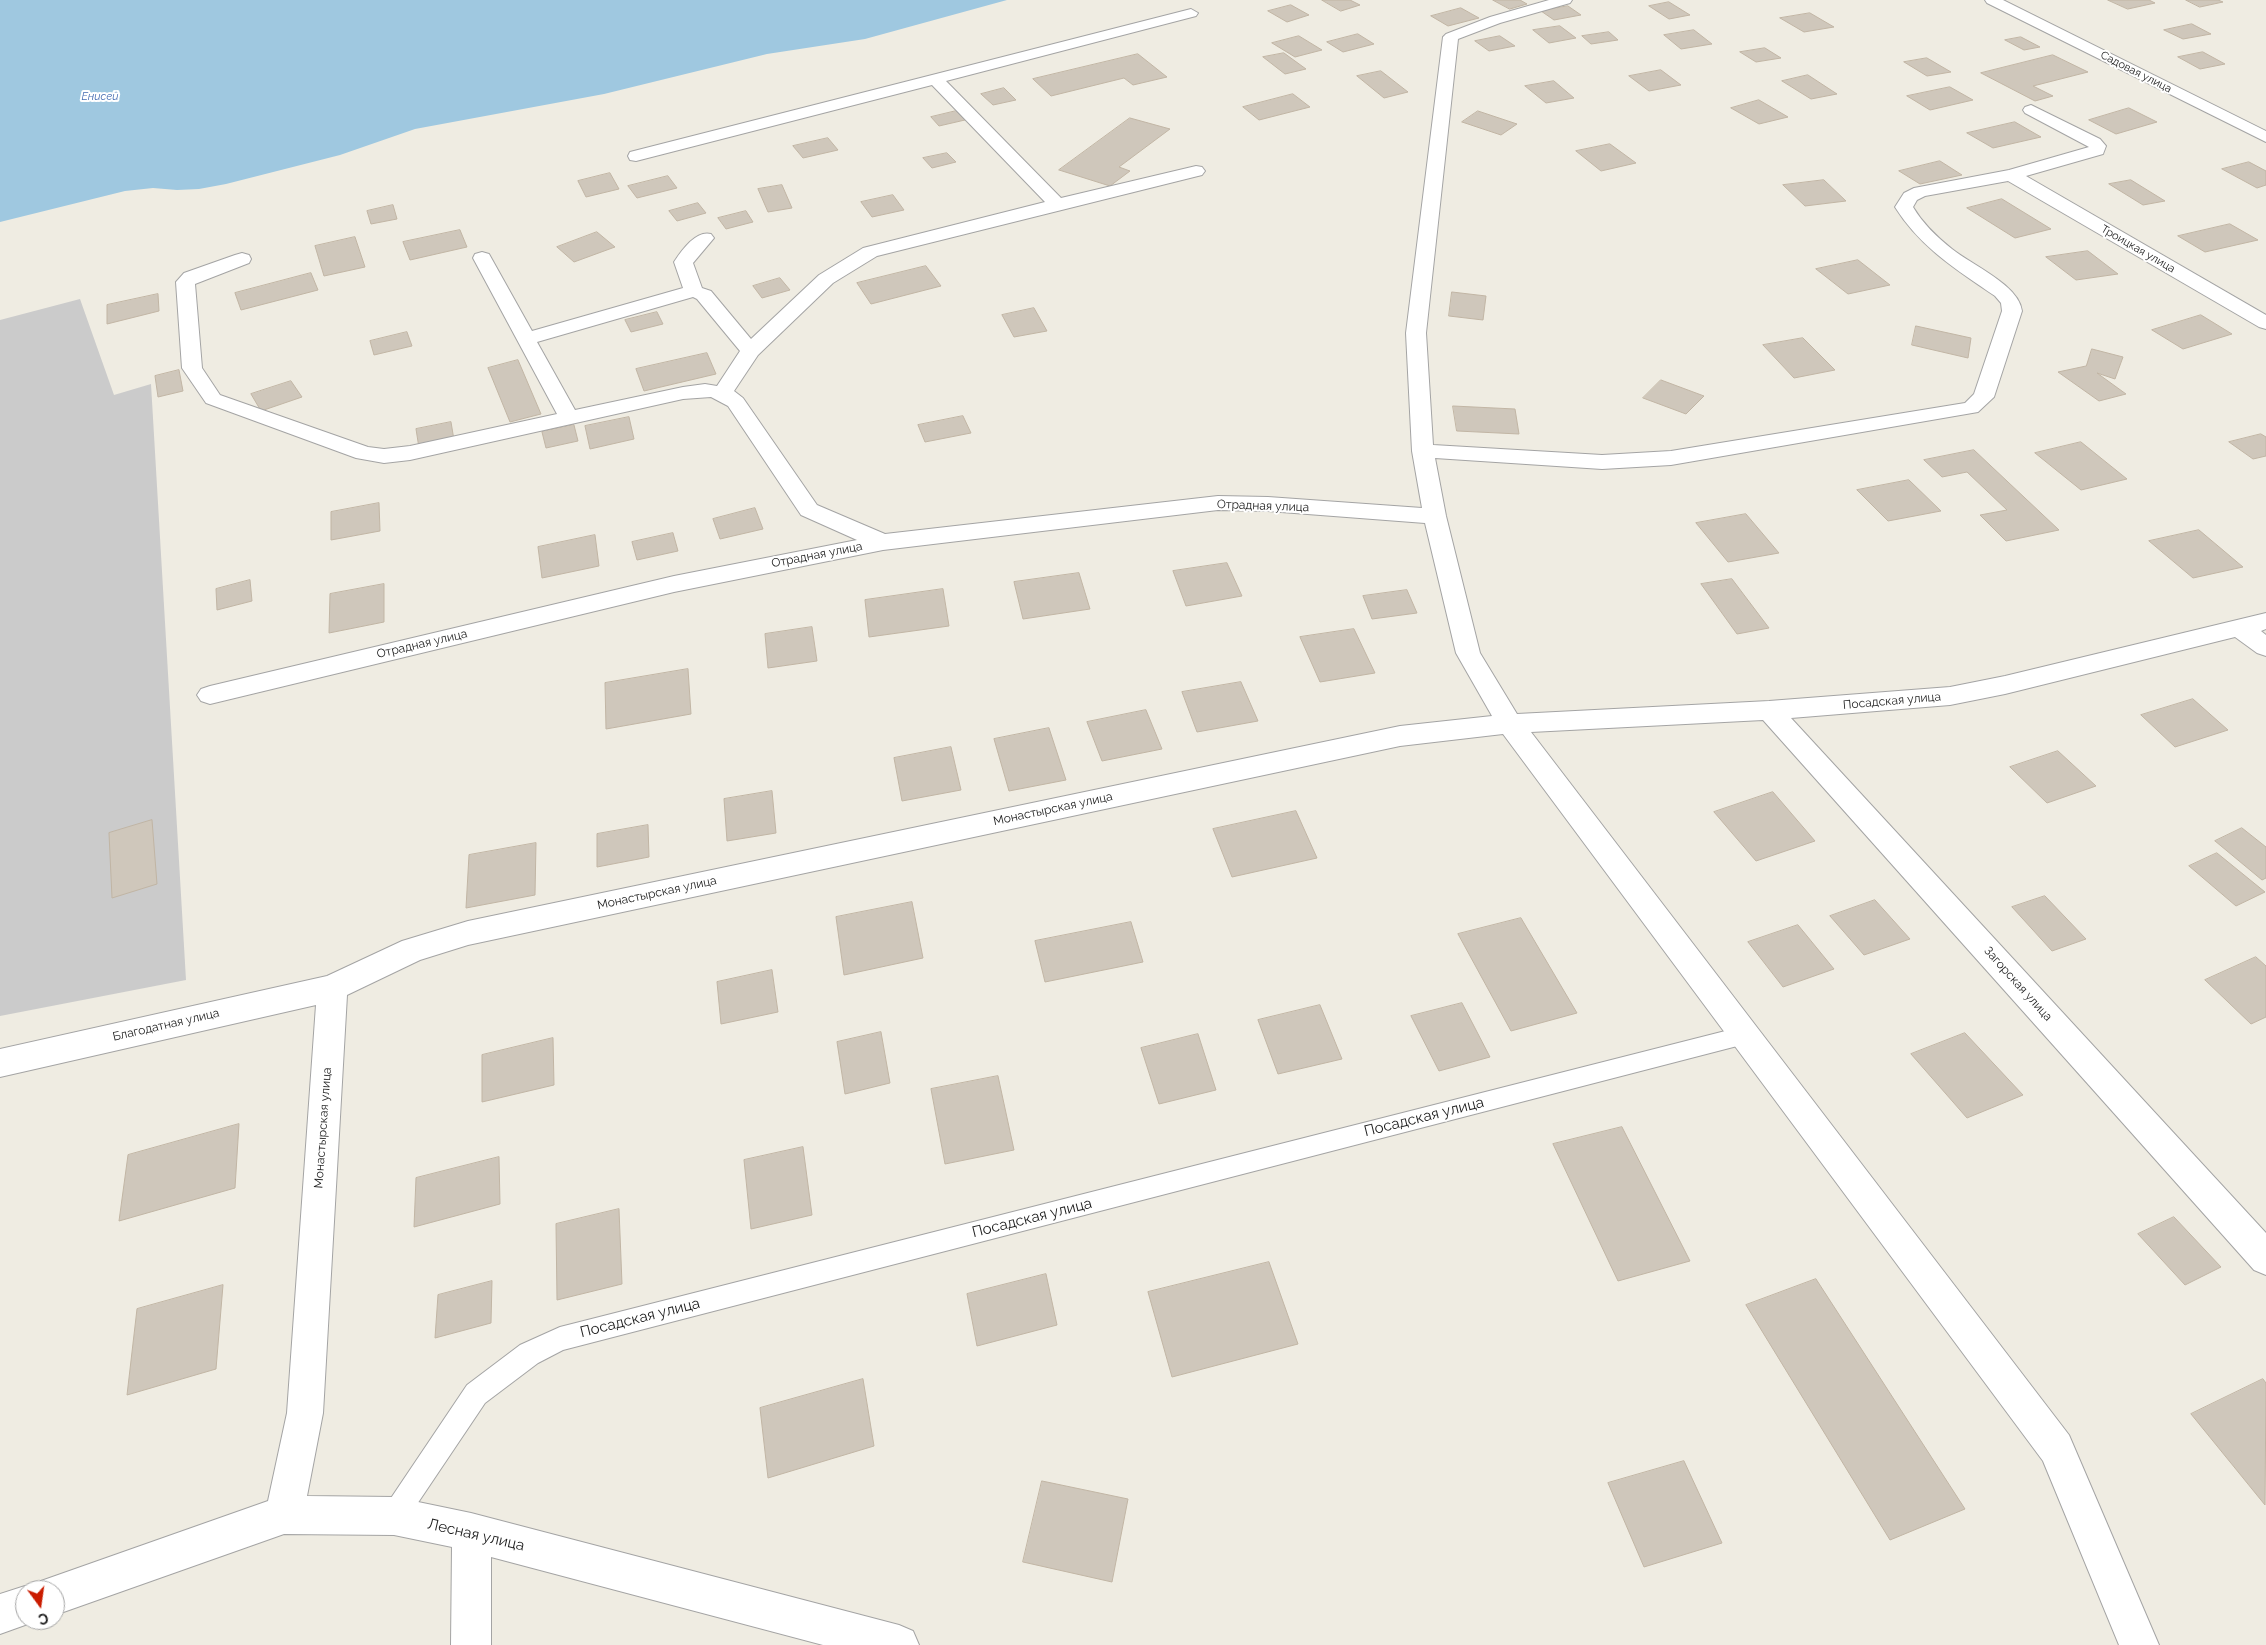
<!DOCTYPE html>
<html>
<head>
<meta charset="utf-8">
<style>
	body { margin:0 }
	#map { position:relative; width:2266px; height:1645px; overflow:hidden; background:#efece2; font-family:Raleway,sans-serif }
	canvas { display:block }
	.north { position:absolute; left:15px; top:1580px; width:50px; height:50px; box-sizing:border-box; background:#fff; border:1px solid #a5a5a5; border-radius:50%; rotate:166deg; font-size:14px; font-weight:700; line-height:20px; text-align:center; color:#1d1d1d }
	.north::after { content:''; display:block; margin:auto; width:18px; height:22px; background:#ca1c00; clip-path:polygon(50% 0,100% 100%,50% 72%,0 100%) }
</style>
</head>
<body>
<div id="map">
<canvas width="2266" height="1645"></canvas>
<div class="north">С</div>
</div>
<script>
const g = document.querySelector('canvas').getContext('2d');
g.lineJoin = 'round';
function fillPath(path, color) { g.fillStyle = color; g.fill(path, 'evenodd'); }
function strokePath(path, color, width, dash) { g.strokeStyle = color; g.lineWidth = width; g.lineCap = dash ? 'butt' : 'round'; g.setLineDash(dash || []); g.stroke(path); }
function label(font, color, halo, rows, align = 'center') {
  g.font = font + ' Raleway,sans-serif'; g.lineWidth = 4; g.setLineDash([]); g.textBaseline = 'middle'; g.strokeStyle = halo; g.fillStyle = color; for (const [text, x, y, turn = 0] of rows) {
    g.save(); g.translate(x, y); g.rotate((+turn || 0) * Math.PI / 180); g.textAlign = isNaN(turn) ? turn : align; if (halo) g.strokeText(text, 0, 0); g.fillText(text, 0, 0); g.restore();
  }
}
const religious = new Path2D(`
	M80 299 114 395 151 384 186 980 0 1016V320Z`);
const water = new Path2D(`
	M0 0H1007L865 39 767 54 604 94 415 129 340 155 226 184 199 189 177 190 153 188 125 191 0 222Z`);
const building = new Path2D(`
	M1322 0H1350L1360 5 1341 11Z
	M1493 0H1520L1527 4 1510 9Z
	M2108 0H2149L2155 3 2128 9Z
	M2186 0H2218L2223 2 2200 7Z
	M1669 2 1690 15 1669 19 1649 6Z
	M1291 5 1309 15 1287 22 1268 11Z
	M1568 6 1581 15 1554 20 1541 11Z
	M1461 8 1479 18 1448 26 1431 16Z
	M1810 13 1834 27 1804 32 1780 18Z
	M2192 24 2211 34 2183 39 2164 30Z
	M1560 26 1576 38 1549 43 1533 30Z
	M1694 30 1712 44 1681 49 1664 35Z
	M1609 32 1618 40 1591 44 1582 36Z
	M1358 34 1374 44 1343 52 1327 42Z
	M1299 36 1322 50 1295 57 1272 43Z
	M1500 36 1515 46 1489 51 1475 41Z
	M2021 37 2040 47 2024 50 2005 40Z
	M1765 48 1781 58 1756 62 1740 52Z
	M2203 52 2225 64 2200 69 2178 57Z
	M1284 53 1306 69 1285 74 1263 57Z
	M1138 54 1167 77 1133 85 1124 78 1051 96 1033 79Z
	M2053 55 2088 72 2033 86 2053 96 2035 101 1981 73Z
	M1927 58 1951 72 1927 76 1904 62Z
	M1661 70 1681 85 1649 91 1629 76Z
	M1381 71 1408 92 1384 98 1357 76Z
	M1808 75 1837 94 1811 99 1782 81Z
	M1554 81 1574 98 1546 103 1525 86Z
	M1950 87 1973 100 1930 110 1907 96Z
	M1004 88 1016 100 993 105 981 94Z
	M1293 94 1310 107 1259 120 1243 107Z
	M1759 100 1788 117 1759 124 1731 108Z
	M2129 108 2157 122 2116 134 2089 120Z
	M956 111 965 120 939 126 931 117Z
	M1478 111 1517 124 1501 135 1462 122Z
	M1130 118 1170 129 1119 167 1130 171 1110 186 1059 170Z
	M2015 122 2041 137 1993 148 1967 133Z
	M828 138 838 150 803 158 793 146Z
	M1610 144 1636 163 1601 171 1576 151Z
	M947 153 956 162 932 168 923 158Z
	M1940 161 1962 175 1920 184 1899 171Z
	M2249 162 2266 171V185L2257 188 2222 169Z
	M610 173 619 189 586 197 578 181Z
	M668 176 677 188 637 198 628 186Z
	M1824 180 1846 201 1805 206 1783 185Z
	M2131 180 2165 201 2143 205 2109 184Z
	M782 185 792 208 768 212 758 189Z
	M893 195 904 210 872 217 861 202Z
	M2002 199 2051 229 2015 238 1967 208Z
	M698 203 706 213 677 221 669 211Z
	M393 205 397 219 371 224 367 211Z
	M746 211 753 222 726 229 718 218Z
	M2230 224 2258 240 2205 252 2178 236Z
	M460 230 467 247 410 260 403 242Z
	M597 232 615 247 574 262 557 247Z
	M355 237 365 267 324 276 315 246Z
	M2088 251 2118 274 2076 280 2046 257Z
	M1858 260 1890 285 1848 294 1816 269Z
	M926 266 941 286 871 304 857 283Z
	M311 273 318 290 241 310 235 293Z
	M780 278 790 290 762 298 753 286Z
	M1452 292 1486 296 1483 320 1449 316Z
	M158 294 159 311 107 324V305Z
	M1034 308 1047 331 1014 337 1002 315Z
	M657 312 663 324 631 332 625 320Z
	M2201 315 2232 334 2183 349 2152 330Z
	M1916 326 1971 338 1968 358 1912 345Z
	M407 332 412 346 374 355 370 341Z
	M1803 338 1835 370 1794 378 1763 345Z
	M2092 349 2123 357 2115 379 2097 373 2126 394 2099 401 2058 372 2086 366Z
	M707 353 716 374 644 391 636 369Z
	M518 360 541 414 510 422 488 368Z
	M179 370 183 391 158 397 155 376Z
	M1661 380 1704 396 1686 414 1643 398Z
	M291 381 302 397 261 411 251 394Z
	M1453 406 1515 409 1519 434 1457 431Z
	M963 416 971 433 925 442 918 425Z
	M629 417 634 439 590 449 585 426Z
	M451 422 454 440 419 448 416 429Z
	M574 425 578 441 546 448 542 432Z
	M2261 434 2266 437V456L2253 459 2229 442Z
	M2081 442 2127 479 2081 490 2035 453Z
	M1974 450 2059 530 2006 541 1980 515 2007 510 1967 472 1942 477 1924 460Z
	M1909 480 1941 511 1888 521 1857 490Z
	M379 503 380 531 331 540V512Z
	M755 508 763 529 720 539 713 519Z
	M1746 514 1779 553 1728 562 1696 523Z
	M2199 530 2243 567 2193 578 2149 541Z
	M673 533 678 551 637 560 632 542Z
	M595 535 599 566 542 578 538 547Z
	M1227 563 1242 596 1186 606 1173 571Z
	M1079 573 1090 609 1023 619 1014 582Z
	M1732 579 1769 628 1737 634 1701 584Z
	M250 580 252 601 217 610 216 589Z
	M384 584V622L329 633 330 594Z
	M943 589 949 626 869 637 865 600Z
	M1407 590 1417 613 1372 619 1363 596Z
	M812 627 817 661 768 668 765 634Z
	M1354 629 1375 673 1320 682 1300 637Z
	M688 669 691 714 606 729 605 683Z
	M1241 682 1258 721 1197 732 1182 692Z
	M2193 699 2228 730 2175 747 2141 715Z
	M1146 710 1162 749 1102 761 1087 722Z
	M1049 728 1066 780 1009 791 994 739Z
	M951 747 961 790 902 801 894 758Z
	M2058 751 2096 786 2047 803 2010 767Z
	M772 791 776 833 727 841 724 799Z
	M1773 792 1815 841 1756 861 1714 812Z
	M1296 811 1317 858 1232 877 1213 829Z
	M152 820 157 884 112 898 109 833Z
	M648 825 649 857 597 867V834Z
	M2242 828 2266 847V878L2262 880 2215 841Z
	M536 843 535 895 466 908 469 855Z
	M2217 853 2265 892 2236 906 2189 866Z
	M2045 896 2086 939 2052 951 2012 907Z
	M1875 900 1910 939 1864 955 1830 916Z
	M912 902 923 958 844 975 836 917Z
	M1521 918 1577 1013 1511 1031 1458 934Z
	M1131 922 1143 962 1045 982 1035 941Z
	M1798 925 1834 969 1783 987 1748 942Z
	M2256 957 2266 966V1017L2251 1024 2205 980Z
	M772 970 778 1012 721 1024 717 982Z
	M1462 1003 1490 1057 1439 1071 1411 1016Z
	M1320 1005 1342 1059 1278 1074 1258 1020Z
	M881 1032 890 1083 845 1094 837 1042Z
	M1965 1033 2023 1095 1967 1118 1911 1054Z
	M1198 1034 1216 1090 1159 1104 1141 1048Z
	M553 1038 554 1085 482 1102V1055Z
	M998 1076 1014 1150 945 1164 931 1089Z
	M239 1124 235 1188 119 1221 128 1155Z
	M1622 1127 1690 1261 1618 1281 1553 1144Z
	M803 1147 812 1215 751 1229 744 1160Z
	M499 1157 500 1204 414 1227 416 1178Z
	M619 1209 622 1284 557 1300 556 1224Z
	M2174 1217 2221 1267 2185 1285 2138 1234Z
	M1269 1262 1298 1344 1172 1377 1148 1292Z
	M1046 1274 1057 1325 977 1346 967 1294Z
	M1816 1279 1965 1509 1890 1540 1746 1305Z
	M492 1281 491 1323 435 1338 438 1295Z
	M223 1285 216 1369 127 1395 137 1309Z
	M863 1379 874 1446 768 1478 760 1408Z
	M2263 1379 2266 1383 2265 1505 2191 1414Z
	M1684 1461 1722 1543 1644 1567 1608 1483Z
	M1042 1481 1128 1499 1112 1582 1023 1562Z`);
const lane = new Path2D(`
	M1745 1026 1752 1029 1756 1035 1752 1041 1745 1044 563 1350 538 1363 485 1403 403 1525 394 1529 385 1525 381 1516 385 1507 467 1385 520 1345 560 1327Z`);
const street = new Path2D(`
	M1549 0H1572L1570 3 1500 23 1458 39 1426 333 1433 445 1602 455 1671 451 1965 403 1974 394 2002 311 2001 303 1995 296C1957 270 1920 247 1895 207L1904 193 1914 188 2009 170 2089 147 2025 113 2023 110 2025 107 2031 105 2100 139 2106 146 2103 154 2026 176 2266 315V329L2259 327 2008 181 1925 196 1917 200 1913 207C1923 224 1937 237 1952 249 1972 265 2019 285 2022 311L1994 397 1978 412 1671 465 1602 469 1435 458 1446 516 1480 653 1517 714 1769 701 1950 687 2005 676 2266 613V629L2261 631 2266 635V656L2257 653 2235 637 2005 694 1950 705 1791 718 2266 1233V1275L2254 1270 1763 720 1531 732 2069 1435 2159 1645H2119L2043 1461 1503 734 1400 746 468 945 420 960 347 995 323 1413 307 1496 394 1497 471 1513 899 1625 913 1631 919 1645H823L491 1557V1645H451L452 1547 394 1535 284 1534 55 1615V1590H37L41 1581 268 1501 287 1413 316 1005 0 1077V1049L327 976 402 941 468 921 1400 726 1492 716 1456 653 1425 523 1268 511 1218 510 883 550 674 592 210 704 201 701 197 695 201 689 210 686 674 576 857 540 801 515 728 406 711 397 683 399 410 460 384 463 356 458 206 403 182 368 176 282 184 273 235 255 242 253 249 255 251 259 249 263 195 284 202 368 220 395 368 447 384 449 410 446 557 414 473 258 475 254 482 252 489 254 532 331 683 288 674 262C682 250 696 230 711 234L714 238 693 263 702 288 711 291 751 339 819 275 863 248 1045 202 932 85 636 161 630 160 628 156 630 152 1191 9 1198 13 1196 16 946 81 1061 198 1196 166 1202 167 1205 171 1202 175 877 256 833 283 758 355 734 391 743 398 817 505 885 534 1218 496 1268 497 1422 508 1412 451 1406 333 1443 37 1446 34 1490 17ZM693 297 697 299 740 351 717 386 705 384 683 387 575 410 537 342Z
	M1985 0H2003L2266 131V142L1987 3Z
	M25 1586 35 1590H25V1620H39L0 1634V1594Z`);
const farStreetnames = [
	["Садовая улица",2136,72,27],
	["Троицкая улица",2138,249,30]
];
const farWaternames = [
	["Енисей",100,97]
];
const streetNames = [
	["Отрадная улица",1263,506,2],
	["Отрадная улица",817,555,-11],
	["Отрадная улица",422,644,-13],
	["Посадская улица",1892,701,-5],
	["Монастырская улица",1053,809,-12],
	["Монастырская улица",657,893,-12],
	["Загорская улица",2018,984,48],
	["Благодатная улица",166,1025,-13],
	["Монастырская улица",323,1128,-86]
];
const nearStreetnames = [
	["Посадская улица",1424,1117,-14],
	["Посадская улица",1032,1218,-14],
	["Посадская улица",640,1318,-14],
	["Лесная улица",476,1535,13]
];
fillPath(religious, '#cbcbcb');
fillPath(water, '#9fc8e0');
fillPath(building, '#cfc7bb');
strokePath(building, '#c1b5a4', 1);
strokePath(lane, '#a4a4a4', 2);
strokePath(street, '#a4a4a4', 2);
fillPath(lane, '#fff');
fillPath(street, '#fff');
label('11px', '#1d1d1d', '#fff', farStreetnames);
label('italic 11px', '#446cb2', '#fff', farWaternames);
label('12px', '#1d1d1d', '#fff', streetNames);
label('15px', '#1d1d1d', '#fff', nearStreetnames);
</script>
</body>
</html>
